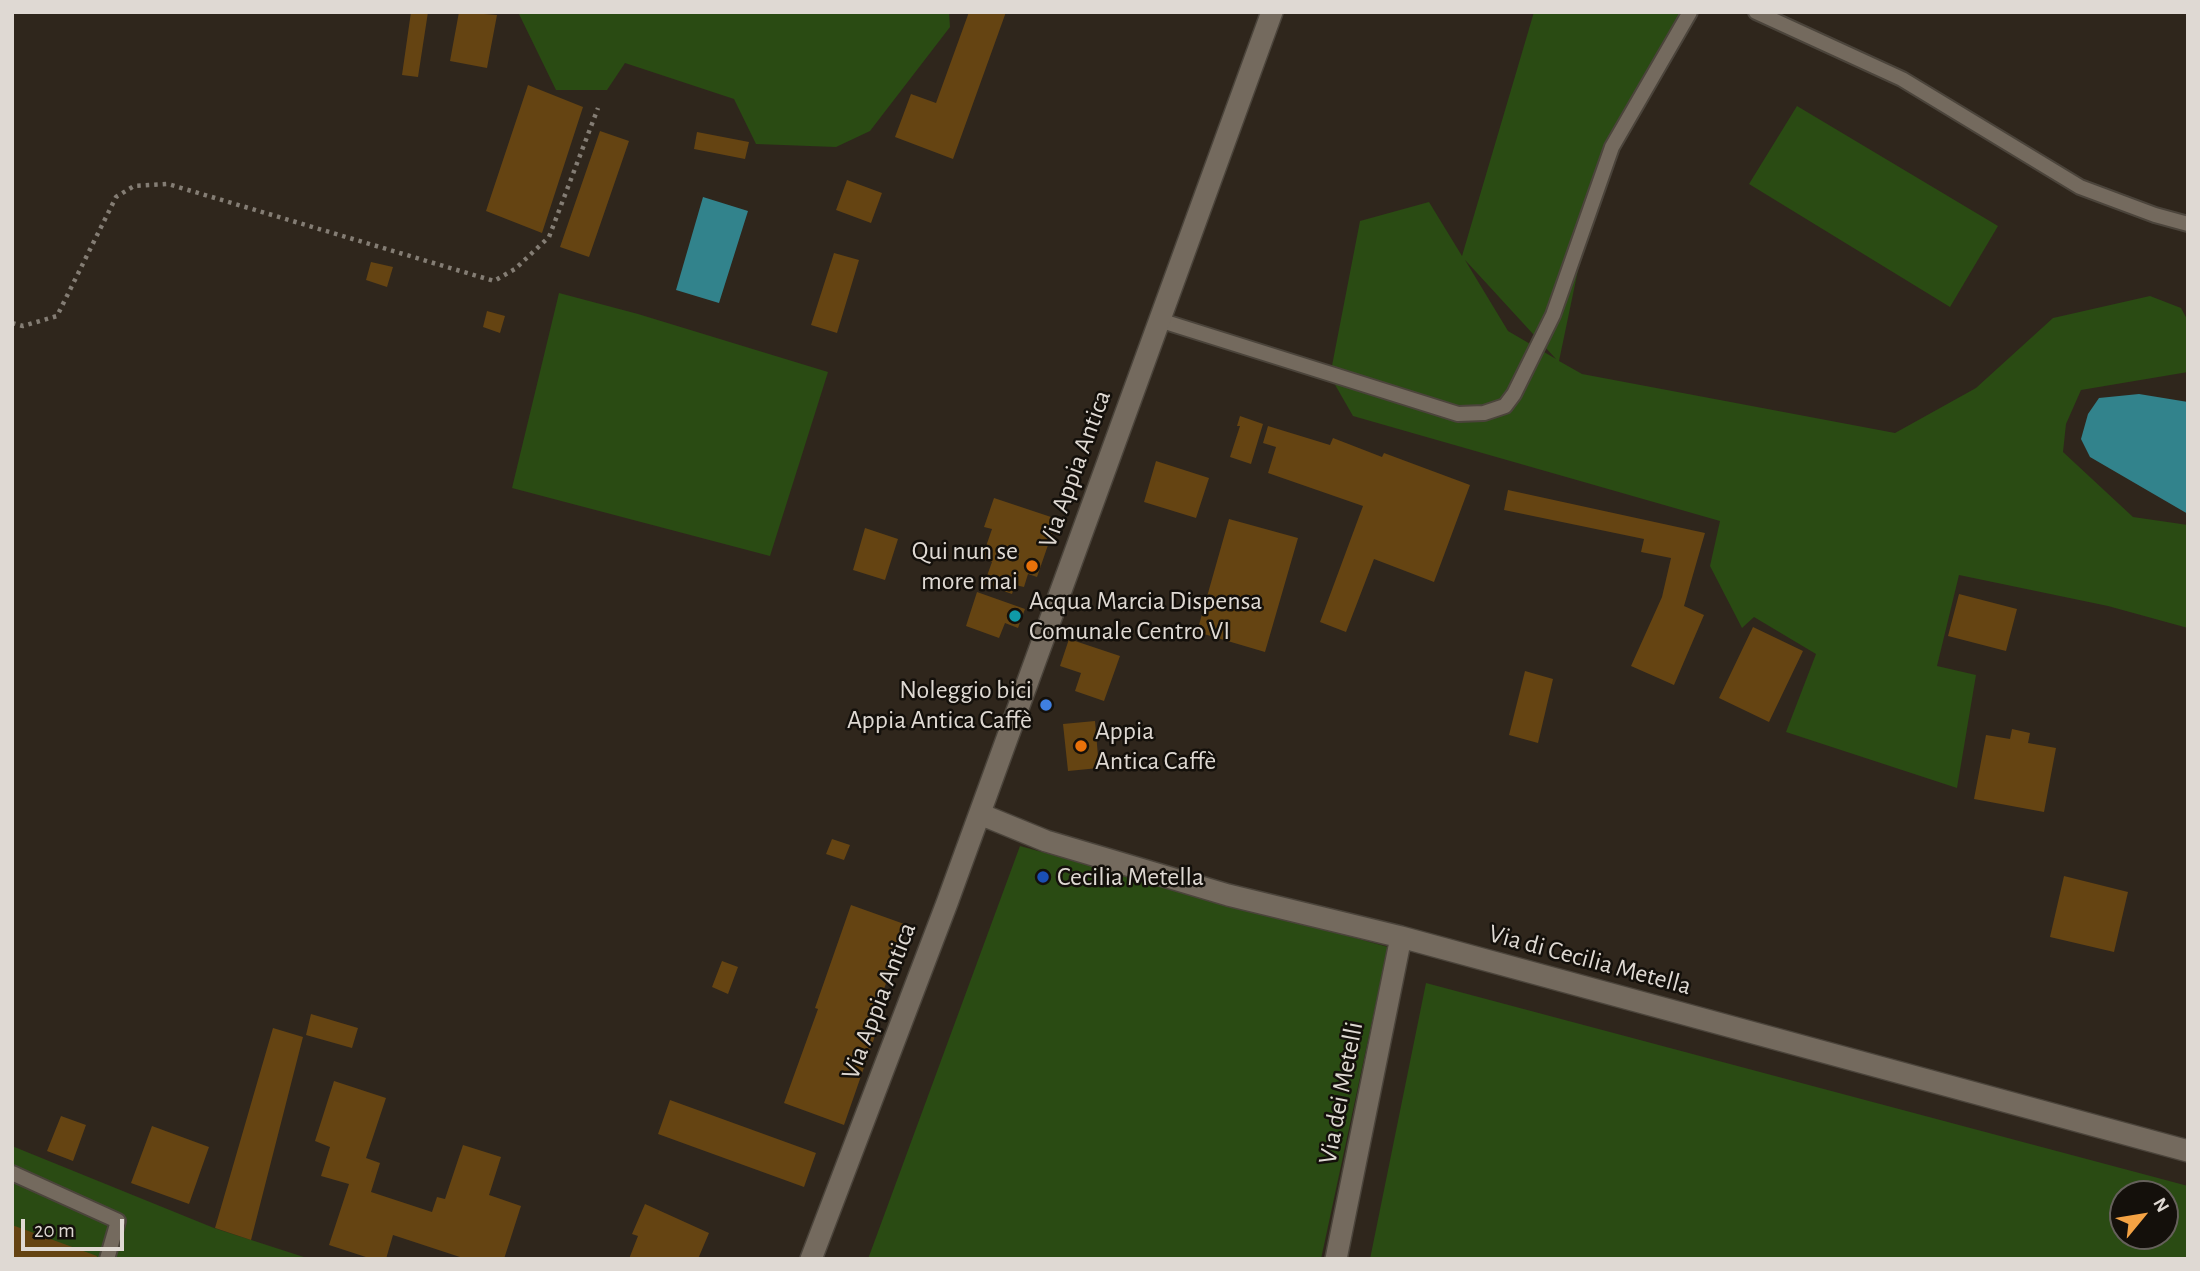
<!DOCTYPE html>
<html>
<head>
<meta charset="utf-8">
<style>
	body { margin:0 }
	#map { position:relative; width:2200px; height:1271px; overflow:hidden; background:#2f261c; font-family:"Alegreya Sans",sans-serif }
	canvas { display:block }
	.frame { position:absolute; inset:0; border:14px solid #dfd9d3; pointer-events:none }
	.north { position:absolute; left:2109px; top:1180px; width:70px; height:70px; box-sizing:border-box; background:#14100b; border:2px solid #65605b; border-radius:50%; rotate:60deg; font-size:19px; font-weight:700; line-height:28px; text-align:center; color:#dfd9d3 }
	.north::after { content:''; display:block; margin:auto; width:24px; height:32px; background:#f4a344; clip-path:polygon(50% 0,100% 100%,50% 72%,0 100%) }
	.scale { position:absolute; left:21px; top:1219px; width:103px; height:32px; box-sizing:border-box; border:4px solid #dfd9d3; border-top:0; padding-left:9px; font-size:21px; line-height:24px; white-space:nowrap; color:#dfd9d3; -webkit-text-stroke:5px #14100b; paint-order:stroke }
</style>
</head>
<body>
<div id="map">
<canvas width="2200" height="1271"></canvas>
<div class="frame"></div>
<div class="north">N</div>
<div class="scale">20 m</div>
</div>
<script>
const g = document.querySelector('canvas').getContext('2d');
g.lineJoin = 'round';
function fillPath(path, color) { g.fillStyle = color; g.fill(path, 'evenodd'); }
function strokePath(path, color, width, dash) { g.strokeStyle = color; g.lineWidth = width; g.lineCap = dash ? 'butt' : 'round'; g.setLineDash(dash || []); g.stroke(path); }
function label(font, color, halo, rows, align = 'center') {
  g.font = font + ' "Alegreya Sans",sans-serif'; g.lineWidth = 5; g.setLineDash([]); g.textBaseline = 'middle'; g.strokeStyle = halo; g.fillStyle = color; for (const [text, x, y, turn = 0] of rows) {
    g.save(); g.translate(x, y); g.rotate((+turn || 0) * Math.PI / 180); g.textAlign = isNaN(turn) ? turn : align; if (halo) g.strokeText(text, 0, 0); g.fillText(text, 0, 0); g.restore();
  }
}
const green = new Path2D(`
	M518 12H949L950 27 870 131 836 147 756 144 734 99 625 63 607 90H556Z
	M1534 12H1691L1592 203 1559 361 1582 374 1895 433 1976 388 2053 318 2150 296 2181 308 2188 321V372L2081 390 2066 424 2063 452 2133 517 2188 525V628L2108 606 1959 575 1937 666 1976 675 1957 788 1786 732 1816 654 1754 617 1742 628 1710 566 1720 521 1353 416 1330 376 1360 221 1429 202 1462 256ZM1465 260 1466 261 1556 359 1508 331Z
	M1797 106 1998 226 1950 307 1749 184Z
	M559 293 638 314 828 372 770 556 512 488Z
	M1020 846 1388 947 1321 1259H868Z
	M1426 983 2188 1186V1259H1370ZM2165 1194V1236H2123V1194Z
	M12 1146 214 1228 310 1259H12Z`);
const water = new Path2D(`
	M703 197 748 211 719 303 676 290Z
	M2139 394 2188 402V514L2090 457 2081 439 2088 414 2099 398Z`);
const building = new Path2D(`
	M411 12H428L418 77 402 75Z
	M459 12 497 15 487 68 450 61Z
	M969 12H1006L953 159 895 137 911 94 936 103Z
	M528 85 583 107 542 233 486 211Z
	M600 131 629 141 589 257 560 247Z
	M697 132 749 142 745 159 694 149Z
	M847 180 882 193 871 223 836 210Z
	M834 253 859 260 837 333 811 325Z
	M371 262 393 267 387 287 366 280Z
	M487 311 505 316 500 333 483 327Z
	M1240 416 1263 424 1251 464 1230 457 1240 426H1237Z
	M1268 426 1330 445 1333 438 1382 457 1384 453 1470 485 1434 582 1374 559 1346 632 1320 622 1363 506 1268 473 1276 447 1263 443Z
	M1156 461 1209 478 1196 518 1144 502Z
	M1508 490 1705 533 1684 606 1704 615 1674 685 1631 666 1662 597 1671 558 1641 552 1644 539 1504 510Z
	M994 498 1057 519 1037 577 1028 574 1024 587 1015 585 1012 594 984 584 992 562 982 558 992 529 984 527Z
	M1229 519 1298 538 1265 652 1197 632Z
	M865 528 898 539 885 580 853 570Z
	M977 592 1025 609 1018 628 1005 623 999 638 966 626Z
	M1959 594 2017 609 2006 651 1948 636Z
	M1753 627 1803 651 1769 722 1719 698Z
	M1069 639 1120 656 1104 701 1075 691 1081 673 1060 666Z
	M1525 671 1553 679 1538 743 1509 735Z
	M1095 721 1099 768 1068 771 1063 724Z
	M2012 729 2030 733 2028 743 2056 748 2044 812 1974 799 1986 735 2010 739Z
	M832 839 850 845 844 860 826 854Z
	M2064 876 2128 892 2114 952 2050 937Z
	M851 905 907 925 870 1028 877 1030 844 1125 784 1103 818 1009 815 1008Z
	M722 961 738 967 728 994 712 987Z
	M311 1014 358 1028 352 1048 306 1035Z
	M273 1028 303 1037 251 1240 215 1228Z
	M334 1081 386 1098 366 1158 380 1163 371 1192 432 1212 437 1197 445 1199 463 1145 501 1157 489 1195 521 1206 504 1259H466L393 1235 386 1259H372L329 1245 349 1184 321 1176 330 1147 315 1141Z
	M670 1100 816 1153 804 1187 658 1134Z
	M61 1116 86 1125 73 1161 47 1151Z
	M152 1126 209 1147 189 1204 131 1183Z
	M645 1204 709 1233 698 1259H629L638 1236 632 1234Z
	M12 1225 97 1256 96 1259H12Z`);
const path = new Path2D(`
	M12 323 23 326 57 316 116 197 134 186 168 184 494 281 515 269 549 237 598 108`);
const lane = new Path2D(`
	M1756 12 1902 79 2080 187 2155 215 2188 224
	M1159 320 1458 414 1484 413 1505 406 1514 394 1553 315 1612 147 1690 12
	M12 1173 118 1221 107 1259`);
const street = new Path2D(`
	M980 814 1046 841 1228 895 1401 937 2188 1151
	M811 1259 947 903 1272 12
	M1336 1259 1401 937`);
const markers = [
	[1032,566,7,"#e8710a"],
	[1015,616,7,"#0f9aa8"],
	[1046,705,7,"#3f7fe0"],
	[1081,746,7,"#e8710a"],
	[1043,877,7,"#1a4fb4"]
];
const streetNames = [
	["Via Appia Antica",1075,469,-70],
	["Via di Cecilia Metella",1590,960,15],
	["Via Appia Antica",879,1001,-69],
	["Via dei Metelli",1341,1093,-79]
];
const poiNames = [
	["Qui nun se",1018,551,"right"],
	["more mai",1018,581,"right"],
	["Acqua Marcia Dispensa",1029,601],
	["Comunale Centro VI",1029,631],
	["Noleggio bici",1032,690,"right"],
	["Appia Antica Caffè",1032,720,"right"],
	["Appia",1095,731],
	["Antica Caffè",1095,761],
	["Cecilia Metella",1057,877]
];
fillPath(green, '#2a4b13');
fillPath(water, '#32838c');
fillPath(building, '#654412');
strokePath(lane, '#4b443b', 18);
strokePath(street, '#4b443b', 24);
strokePath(path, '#847d74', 4.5, [3.5, 5]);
strokePath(lane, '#746a5e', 14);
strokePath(street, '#746a5e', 21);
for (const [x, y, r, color] of markers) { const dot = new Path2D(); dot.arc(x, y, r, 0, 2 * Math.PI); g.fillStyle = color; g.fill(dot); strokePath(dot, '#14100b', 2.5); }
label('26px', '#dfd9d3', '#14100b', streetNames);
label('26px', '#dfd9d3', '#14100b', poiNames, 'left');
</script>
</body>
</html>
